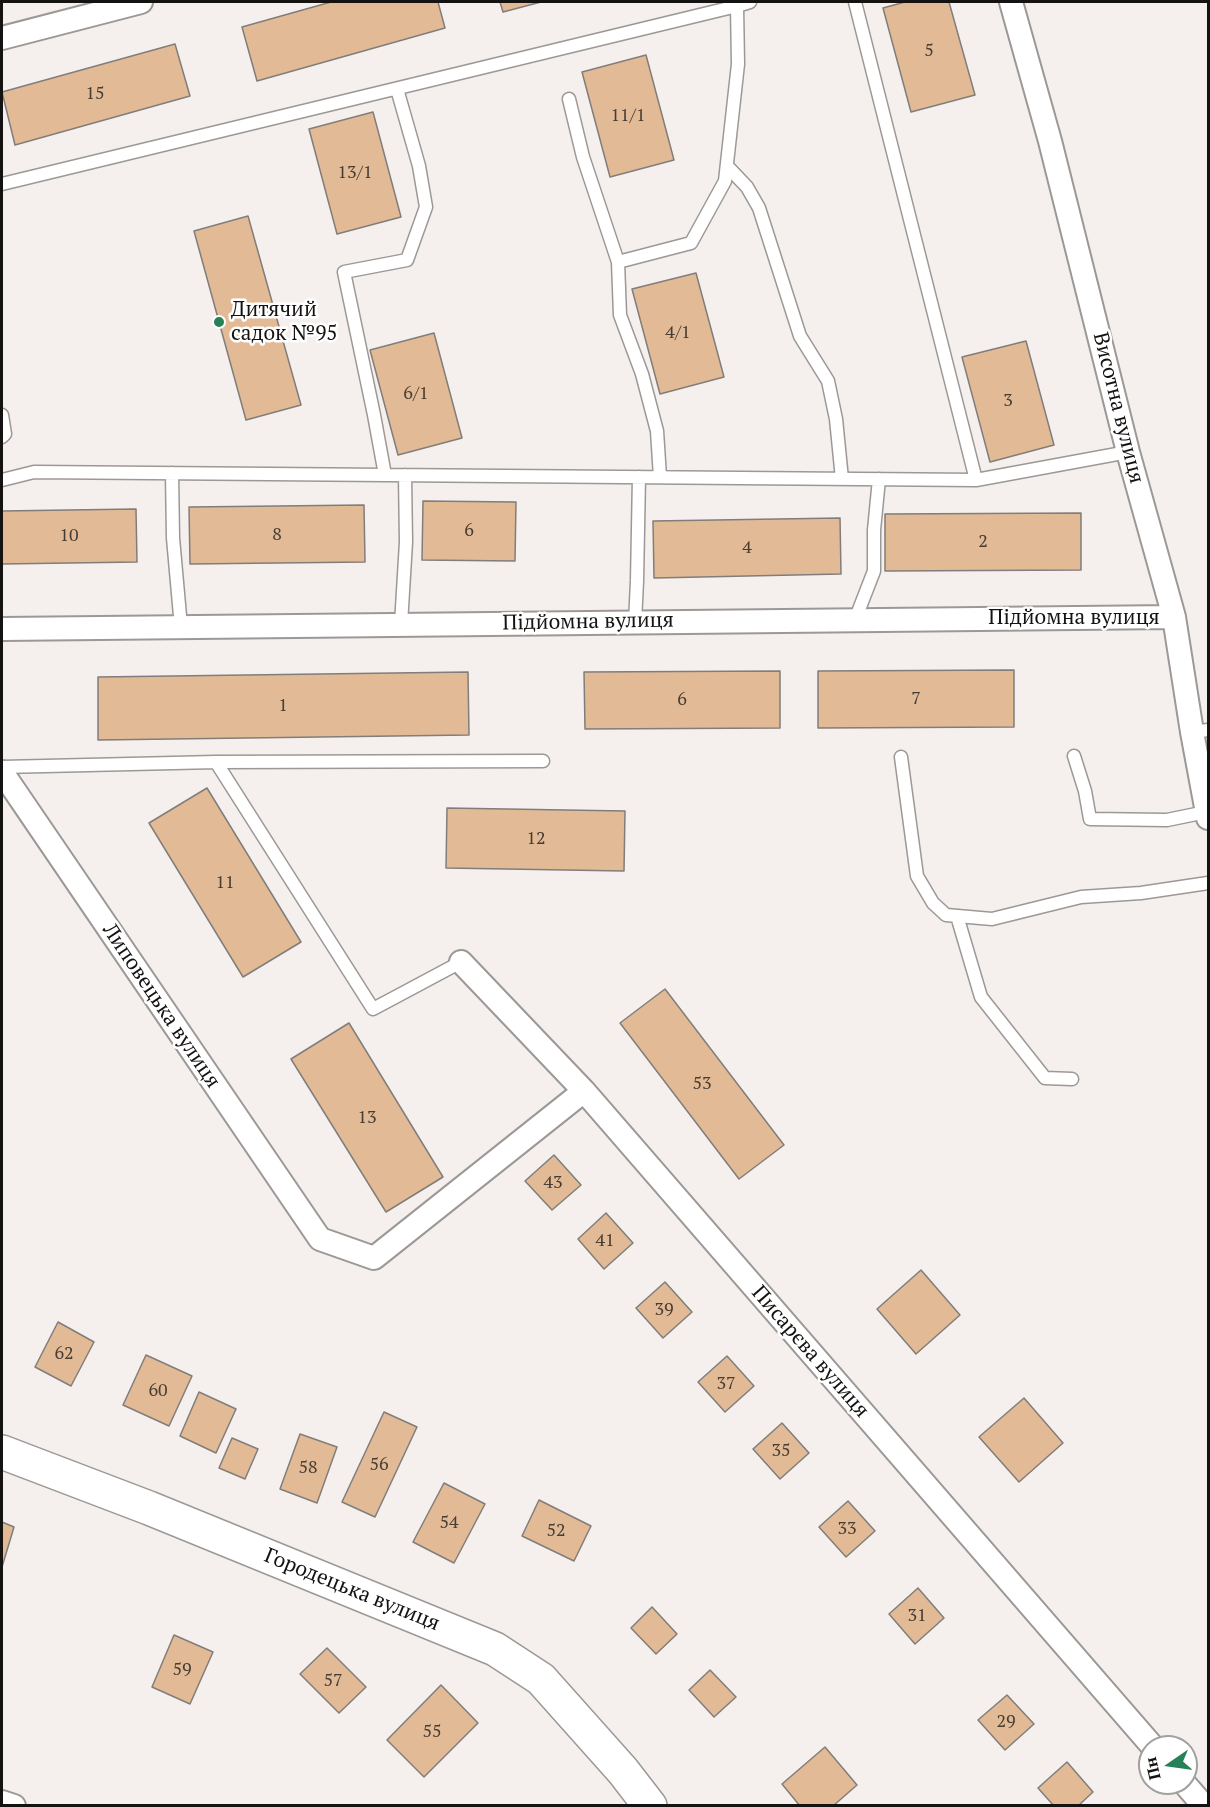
<!DOCTYPE html>
<html>
<head>
<meta charset="utf-8">
<style>
	body { margin:0 }
	#map { position:relative; width:1210px; height:1807px; overflow:hidden; background:#f5f0ee; font-family:"PT Serif",serif }
	canvas { display:block }
	.frame { position:absolute; inset:0; border:3px solid #151312; pointer-events:none }
	.north { position:absolute; left:1138px; top:1735px; width:60px; height:60px; box-sizing:border-box; background:#fff; border:2px solid #a1a1a0; border-radius:50%; rotate:257deg; font-size:16px; font-weight:700; line-height:24px; text-align:center; color:#151312 }
	.north::after { content:''; display:block; margin:auto; width:21px; height:27px; background:#258157; clip-path:polygon(50% 0,100% 100%,50% 72%,0 100%) }
</style>
</head>
<body>
<div id="map">
<canvas width="1210" height="1807"></canvas>
<div class="frame"></div>
<div class="north">Пн</div>
</div>
<script>
const g = document.querySelector('canvas').getContext('2d');
g.lineJoin = 'round';
function fillPath(path, color) { g.fillStyle = color; g.fill(path, 'evenodd'); }
function strokePath(path, color, width, dash) { g.strokeStyle = color; g.lineWidth = width; g.lineCap = dash ? 'butt' : 'round'; g.setLineDash(dash || []); g.stroke(path); }
function label(font, color, halo, rows, align = 'center') {
  g.font = font + ' "PT Serif",serif'; g.lineWidth = 5; g.setLineDash([]); g.textBaseline = 'middle'; g.strokeStyle = halo; g.fillStyle = color; for (const [text, x, y, turn = 0] of rows) {
    g.save(); g.translate(x, y); g.rotate((+turn || 0) * Math.PI / 180); g.textAlign = isNaN(turn) ? turn : align; if (halo) g.strokeText(text, 0, 0); g.fillText(text, 0, 0); g.restore();
  }
}
const building = new Path2D(`
	M331 2H438L445 28 257 81 242 27Z
	M500 2H541L503 12Z
	M905 2H949L975 95 911 112 883 8Z
	M175 44 190 96 15 145 2 92Z
	M646 55 674 160 610 177 582 72Z
	M373 112 401 217 337 234 309 129Z
	M248 216 301 405 246 420 194 231Z
	M696 273 724 377 660 394 632 289Z
	M434 333 462 438 398 455 370 350Z
	M1026 341 1054 445 990 462 962 357Z
	M423 501 516 502 515 561 422 560Z
	M364 505 365 562 190 564 189 507Z
	M136 509 137 562 2 564V511Z
	M1081 513V570L885 571V514Z
	M840 518 841 574 654 578 653 521Z
	M1014 670V727L818 728V671Z
	M780 671V728L585 729 584 672Z
	M468 672 469 735 98 740V677Z
	M207 788 301 942 243 977 149 823Z
	M447 808 625 811 624 871 446 868Z
	M665 989 784 1145 739 1179 620 1023Z
	M349 1023 443 1177 386 1212 291 1059Z
	M554 1155 581 1185 552 1210 525 1181Z
	M606 1213 633 1243 604 1269 578 1239Z
	M921 1270 960 1315 916 1354 877 1309Z
	M665 1282 692 1312 663 1338 636 1308Z
	M58 1322 94 1342 71 1386 35 1367Z
	M146 1355 192 1376 169 1426 123 1405Z
	M727 1356 754 1386 725 1412 698 1382Z
	M199 1392 236 1409 216 1453 180 1436Z
	M1024 1398 1063 1443 1019 1482 979 1437Z
	M384 1412 417 1427 375 1517 342 1502Z
	M782 1423 809 1453 780 1479 753 1449Z
	M300 1434 337 1447 317 1503 280 1489Z
	M232 1438 258 1449 245 1479 219 1468Z
	M444 1483 485 1504 454 1563 413 1542Z
	M539 1500 591 1526 574 1561 522 1536Z
	M848 1501 875 1531 846 1557 819 1527Z
	M2 1522 14 1527 2 1567Z
	M918 1588 944 1618 915 1644 889 1614Z
	M652 1607 677 1634 656 1654 631 1628Z
	M174 1635 213 1652 190 1704 152 1687Z
	M327 1648 366 1687 339 1713 300 1674Z
	M710 1670 736 1697 714 1717 689 1690Z
	M441 1685 478 1723 424 1777 387 1740Z
	M1007 1695 1034 1724 1005 1750 978 1720Z
	M825 1747 857 1785 833 1806H800L782 1784Z
	M1067 1762 1093 1792 1078 1806H1054L1038 1788Z`);
const service = new Path2D(`
	M855 2 976 480
	M569 99 583 157 618 262
	M727 166 747 187 759 208 800 336 828 381 836 419 842 479
	M2 184 737 6 750 2
	M2 415 5 434 2 437
	M172 473 173 538 181 627
	M385 475 374 415 344 272 407 260 426 207 419 166 397 89
	M660 477 657 431 642 374 620 315 618 262 691 243 725 181 738 64 737 6
	M2 480 34 472 976 480 1128 452
	M855 620 874 571V530L879 479
	M635 622 637 581 639 477
	M401 624 406 542 405 475
	M1192 732 1208 730
	M1074 756 1085 791 1090 819 1167 820 1206 812
	M901 757 917 876 933 903 946 915 992 919 1081 897 1141 893 1208 883
	M216 762 373 1009 461 962
	M2 767 216 762 543 761
	M957 916 981 997 1045 1078 1072 1079`);
const minor = new Path2D(`
	M1011 2 1050 141 1128 452 1174 617 1192 732 1208 818
	M2 38 141 2
	M2 629 1174 617
	M2 772 320 1239 374 1258 584 1091
	M461 962 584 1091 1153 1747
	M1184 1783 1204 1806
	M2 1802 14 1806`);
const secondary = new Path2D(`
	M2 1452 149 1508 495 1649 541 1679 623 1771 650 1806`);
const markers = [
	[219,322,6,"#258157"]
];
const numberNames = [
	["5",929,51],
	["15",95,94],
	["11/1",628,116],
	["13/1",355,173],
	["4/1",678,333],
	["6/1",416,394],
	["3",1008,401],
	["6",469,531],
	["8",277,535],
	["10",69,536],
	["2",983,542],
	["4",747,548],
	["7",916,699],
	["6",682,700],
	["1",283,706],
	["12",536,839],
	["11",225,883],
	["53",702,1084],
	["13",367,1118],
	["43",553,1183],
	["41",605,1241],
	["39",664,1310],
	["62",64,1354],
	["37",726,1384],
	["60",158,1391],
	["35",781,1451],
	["56",379,1465],
	["58",308,1468],
	["54",449,1523],
	["33",847,1529],
	["52",556,1531],
	["31",917,1616],
	["59",182,1670],
	["57",333,1681],
	["29",1006,1722],
	["55",432,1732]
];
const poiNames = [
	["Дитячий",231,310],
	["садок №95",231,334]
];
const streetNames = [
	["Висотна вулиця",1118,408,76],
	["Підйомна вулиця",1074,618],
	["Підйомна вулиця",588,622,-1],
	["Липовецька вулиця",161,1006,56],
	["Писарєва вулиця",810,1352,49],
	["Городецька вулиця",352,1590,22]
];
fillPath(building, '#e2bb96');
strokePath(building, '#807d7a', 1.5);
strokePath(service, '#9c9896', 15);
strokePath(minor, '#9c9896', 26);
strokePath(secondary, '#9c9896', 36);
strokePath(service, '#fff', 12);
strokePath(minor, '#fff', 22);
strokePath(secondary, '#fff', 33);
for (const [x, y, r, color] of markers) { const dot = new Path2D(); dot.arc(x, y, r, 0, 2 * Math.PI); g.fillStyle = color; g.fill(dot); strokePath(dot, '#fff', 2); }
label('18px', '#483d33', null, numberNames);
label('21px', '#151312', '#fff', poiNames, 'left');
label('21px', '#151312', '#fff', streetNames);
</script>
</body>
</html>
